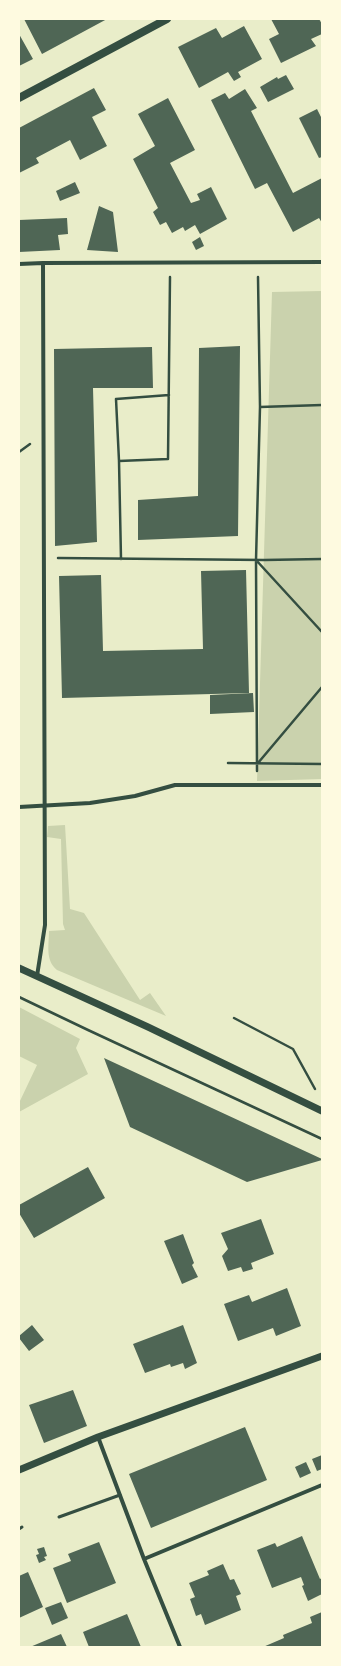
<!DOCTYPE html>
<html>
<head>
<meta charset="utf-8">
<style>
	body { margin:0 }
	#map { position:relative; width:341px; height:1666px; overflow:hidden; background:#e9edc9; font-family:Poppins,sans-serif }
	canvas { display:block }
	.frame { position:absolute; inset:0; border:20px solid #fefae0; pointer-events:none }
</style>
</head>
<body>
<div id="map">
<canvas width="341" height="1666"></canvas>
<div class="frame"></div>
</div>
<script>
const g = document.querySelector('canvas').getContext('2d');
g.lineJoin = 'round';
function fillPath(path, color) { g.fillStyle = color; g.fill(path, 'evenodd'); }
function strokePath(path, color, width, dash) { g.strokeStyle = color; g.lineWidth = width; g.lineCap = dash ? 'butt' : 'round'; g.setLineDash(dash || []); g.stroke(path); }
const green = new Path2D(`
	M322 291V779L257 781 272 292Z
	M65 825 70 909 84 913 140 1000 150 993 166 1016 57 970C45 960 49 945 49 931L65 930 63 924 61 839 47 837 48 826Z
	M19 1007 80 1039 76 1048 88 1074 19 1112V1103L37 1065 19 1056Z`);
const building = new Path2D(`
	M24 19H107L42 54Z
	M271 19H319L322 24V34L311 39 316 46 281 63 269 39 279 34Z
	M244 26 262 59 238 72 241 77 234 81 228 72 199 88 178 47 216 28 222 38Z
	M19 34 33 59 19 66Z
	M286 75 294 89 268 102 260 87 277 77 278 79Z
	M94 88 106 110 92 117 107 146 80 160 70 140 36 158 39 163 19 173V128Z
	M245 89 257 108 251 111 293 193 322 178V223L319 218 293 232 267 183 255 189 211 100 225 93 229 99Z
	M168 98 195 150 170 163 191 203 200 200 197 194 211 187 227 219 200 234 195 225 185 231 183 227 172 233 166 222 160 225 153 212 158 208 133 159 155 146 138 114Z
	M317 109 322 119V157L319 158 299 118Z
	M75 182 80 193 60 201 56 191Z
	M99 206 113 212 118 252 87 250Z
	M67 218 68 234 58 235 60 250 19 252V220Z
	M200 237 204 246 196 250 192 242Z
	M240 346 238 536 138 540V500L198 496 199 348Z
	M152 347 153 388H93L97 542 55 546 54 349Z
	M246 570 249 693 62 698 59 576 101 575 103 651 203 649 201 571Z
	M253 693 254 712 210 714V695Z
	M104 1058 322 1159V1160L247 1182 130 1127Z
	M88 1167 105 1198 34 1238 19 1213V1205Z
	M261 1219 274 1254 251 1263 253 1269 243 1272 241 1267 228 1271 222 1256 228 1249 221 1233Z
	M183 1234 194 1263 192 1265 198 1277 182 1284 164 1241Z
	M287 1288 301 1326 276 1336 273 1328 238 1341 224 1304 249 1295 252 1302Z
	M32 1325 44 1340 29 1351 19 1338V1336Z
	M183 1325 197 1363 185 1369 183 1363 171 1367 170 1364 145 1373 133 1344Z
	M73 1390 87 1426 44 1443 29 1405Z
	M245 1427 267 1480 151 1528 129 1474Z
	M322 1455V1469L317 1471 312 1459Z
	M306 1462 311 1473 300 1478 295 1467Z
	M302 1536 320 1579 322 1578V1594L308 1601 302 1586 304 1585 301 1577 272 1588 257 1550 275 1543 277 1547Z
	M99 1542 116 1583 67 1603 53 1568 71 1561 68 1554Z
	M44 1547 47 1556 44 1557 46 1560 39 1563 36 1555 39 1554 37 1549Z
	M223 1564 230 1580 234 1579 241 1594 236 1596 241 1610 205 1625 201 1614 196 1616 190 1599 195 1597 189 1583 209 1575 207 1571Z
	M28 1572 43 1607 19 1618V1576Z
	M61 1602 68 1618 52 1625 45 1608Z
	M322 1612V1647H263L284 1638 283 1635 312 1623 310 1617Z
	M127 1614 141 1647H89L83 1632Z
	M61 1634 67 1647H30Z`);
const path = new Path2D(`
	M260 407 322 405
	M19 452 30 444
	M119 461 116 399 169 395
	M58 558 264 560 322 559
	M121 559 119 461 168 459 170 277
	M256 560 322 632
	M228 763 322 764
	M258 763 322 687
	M257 771 256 560 260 407 258 277
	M19 997 88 1030 322 1139
	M234 1018 293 1049 315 1089`);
const service = new Path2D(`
	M59 1517 120 1495
	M19 1529 22 1527`);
const minor = new Path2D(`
	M19 264 43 263 322 262
	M19 807 90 803 135 796 175 785H322
	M37 976 45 925 43 263
	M98 1437 144 1559 180 1647
	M144 1559 322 1485`);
const tertiary = new Path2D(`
	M19 968 148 1027 322 1111
	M19 1470 98 1437 322 1356`);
const secondary = new Path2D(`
	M19 98 167 19`);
fillPath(green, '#cad2ad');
fillPath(building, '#4f6655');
strokePath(path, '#344e41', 2.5);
strokePath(service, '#344e41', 3);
strokePath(minor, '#344e41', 4);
strokePath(tertiary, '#344e41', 7);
strokePath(secondary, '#344e41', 8);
</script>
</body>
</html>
